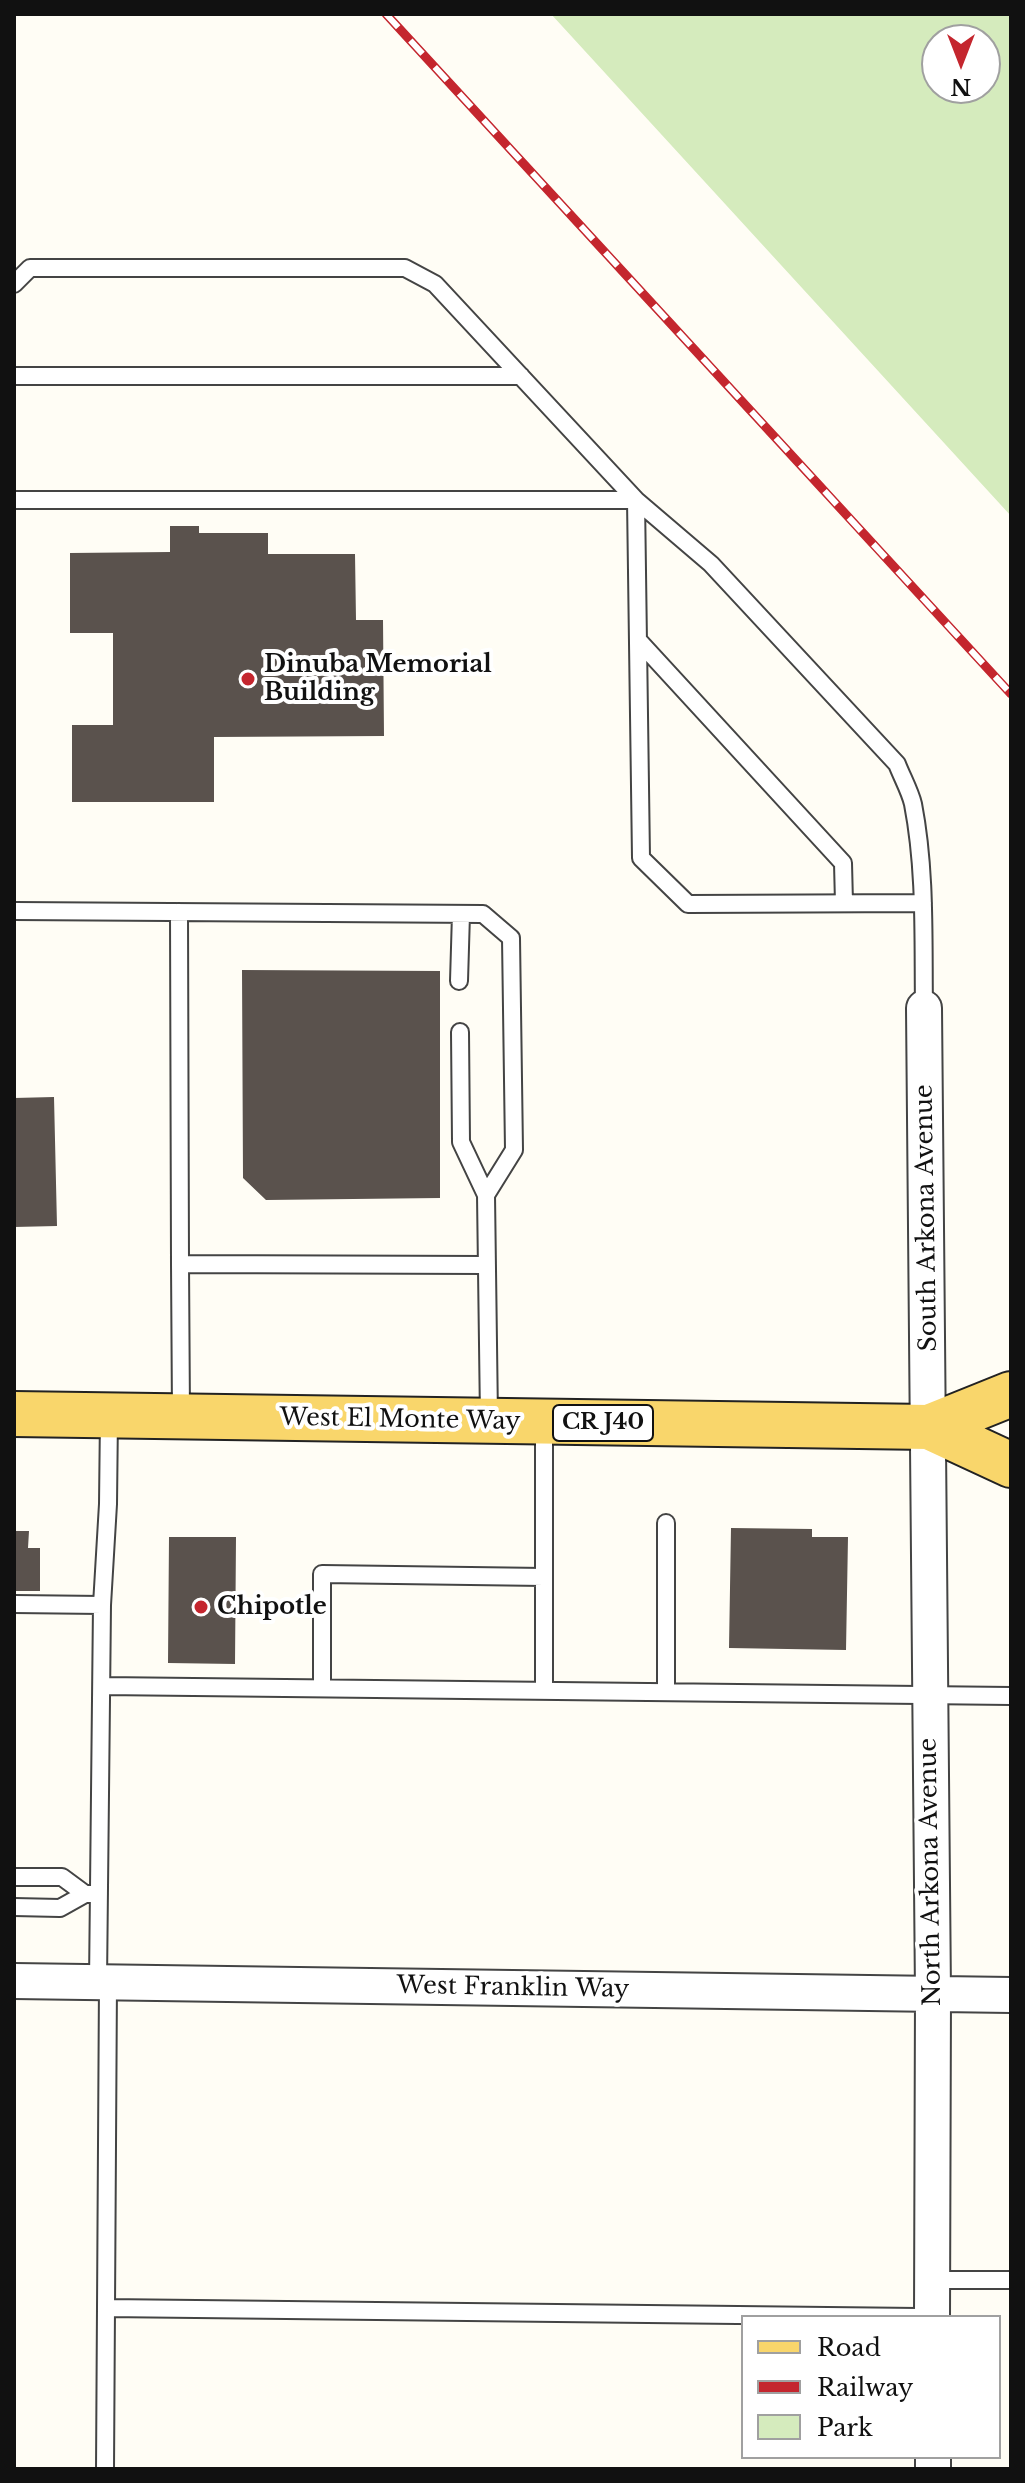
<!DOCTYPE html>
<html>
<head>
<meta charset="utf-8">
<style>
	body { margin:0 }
	#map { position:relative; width:1025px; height:2483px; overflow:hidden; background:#fffdf5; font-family:"Libre Baskerville",serif }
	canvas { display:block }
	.frame { position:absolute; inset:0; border:16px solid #111; pointer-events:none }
	.legend { position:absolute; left:741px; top:2315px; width:260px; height:144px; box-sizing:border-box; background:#fff; border:2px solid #a0a0a0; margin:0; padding:10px 14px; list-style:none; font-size:24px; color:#111 }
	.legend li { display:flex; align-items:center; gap:16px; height:40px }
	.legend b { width:40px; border:2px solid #a0a0a0 }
	.north { position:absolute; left:921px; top:24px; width:80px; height:80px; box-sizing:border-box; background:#fff; border:2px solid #a0a0a0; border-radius:50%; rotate:180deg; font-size:22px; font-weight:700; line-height:32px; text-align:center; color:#111 }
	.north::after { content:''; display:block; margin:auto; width:28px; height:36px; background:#c4262e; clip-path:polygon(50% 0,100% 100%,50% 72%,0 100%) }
</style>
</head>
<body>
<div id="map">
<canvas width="1025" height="2483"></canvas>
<div class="frame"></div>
<ul class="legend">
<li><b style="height:10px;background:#f9d66b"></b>Road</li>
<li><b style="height:10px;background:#c4262e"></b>Railway</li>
<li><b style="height:22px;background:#d5ebbd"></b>Park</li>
</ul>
<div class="north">N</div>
</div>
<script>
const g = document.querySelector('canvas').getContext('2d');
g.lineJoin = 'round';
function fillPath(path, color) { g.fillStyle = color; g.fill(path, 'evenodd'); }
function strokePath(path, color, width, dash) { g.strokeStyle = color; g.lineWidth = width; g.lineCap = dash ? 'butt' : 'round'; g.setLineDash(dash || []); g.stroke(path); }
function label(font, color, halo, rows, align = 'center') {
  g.font = font + ' "Libre Baskerville",serif'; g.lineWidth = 8; g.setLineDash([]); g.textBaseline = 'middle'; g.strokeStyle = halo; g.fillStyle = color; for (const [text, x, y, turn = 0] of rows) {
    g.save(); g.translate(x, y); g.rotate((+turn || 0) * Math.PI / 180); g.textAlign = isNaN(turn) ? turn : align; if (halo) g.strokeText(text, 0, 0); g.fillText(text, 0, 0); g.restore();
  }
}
const green = new Path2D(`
	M551 14H1011V516ZM937 40H985V88H937Z`);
const building = new Path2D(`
	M170 526H199V533H268V554H355L356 620H383L384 736 214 737V802H72V725H113V633H70V553L170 552Z
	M242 970 440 971V1198L266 1200 243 1178Z
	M54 1097 57 1226 14 1227V1098Z
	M731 1528 812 1529V1537H848L846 1650 729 1648Z
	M14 1531H29L28 1548H40V1591H14Z
	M169 1537H236L235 1664 168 1663Z`);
const service = new Path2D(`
	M14 284 30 268H405L435 284 636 500 641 858 688 904 923 903
	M14 376H521
	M14 500H636L711 564 897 764C902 777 910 791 913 804 926 871 923 941 924 1008
	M638 640 843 863 844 903
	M14 911 483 914 511 938 514 1150 486 1195 489 1418
	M179 912 180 1264 487 1265
	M459 981 461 914
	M460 1032 461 1142 486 1195
	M180 1264 181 1414
	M544 1424V1690
	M14 1604 102 1605
	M103 1686 1011 1696
	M322 1687V1574L544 1577
	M666 1692V1523
	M14 1877H62L85 1894
	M14 1907 60 1908 85 1894H99
	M98 1982 102 1605 108 1504 109 1416
	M932 2280H1011
	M106 2308 918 2317
	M105 2469 108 1982`);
const minor = new Path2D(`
	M924 1008 933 1994 932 2317
	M14 1981 1011 1995
	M933 2457V2469`);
const primary = new Path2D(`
	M14 1414 929 1427 1011 1394
	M929 1427 1011 1465`);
const rail = new Path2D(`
	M386 14 1011 694`);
const markers = [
	[248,679,8,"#c4262e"],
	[201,1607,8,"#c4262e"]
];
const shields = [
	[603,1423,100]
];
const shieldNames = [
	["CR J40",603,1423]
];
const poiNames = [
	["Dinuba Memorial",264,665],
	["Building",264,693],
	["Chipotle",217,1607]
];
const streetNames = [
	["South Arkona Avenue",927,1218,-91],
	["West El Monte Way",400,1420,1],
	["North Arkona Avenue",931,1872,-91],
	["West Franklin Way",513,1988,1]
];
fillPath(green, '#d5ebbd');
fillPath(building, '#5a524d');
strokePath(service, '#444', 20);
strokePath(minor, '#444', 38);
strokePath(primary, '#222', 48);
strokePath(service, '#fff', 16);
strokePath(minor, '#fff', 34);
strokePath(primary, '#f9d66b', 44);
strokePath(rail, '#c4262e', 9);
strokePath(rail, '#fff', 6, [18]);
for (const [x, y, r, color] of markers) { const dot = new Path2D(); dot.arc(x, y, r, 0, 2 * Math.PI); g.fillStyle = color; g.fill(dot); strokePath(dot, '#fff', 3); }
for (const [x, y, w] of shields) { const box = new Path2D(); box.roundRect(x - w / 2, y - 18, w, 36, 6); g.fillStyle = '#fff'; g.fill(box); strokePath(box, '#111', 2); }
label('bold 22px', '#111', null, shieldNames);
label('bold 24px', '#111', '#fff', poiNames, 'left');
label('24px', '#111', '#fff', streetNames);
</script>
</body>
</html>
